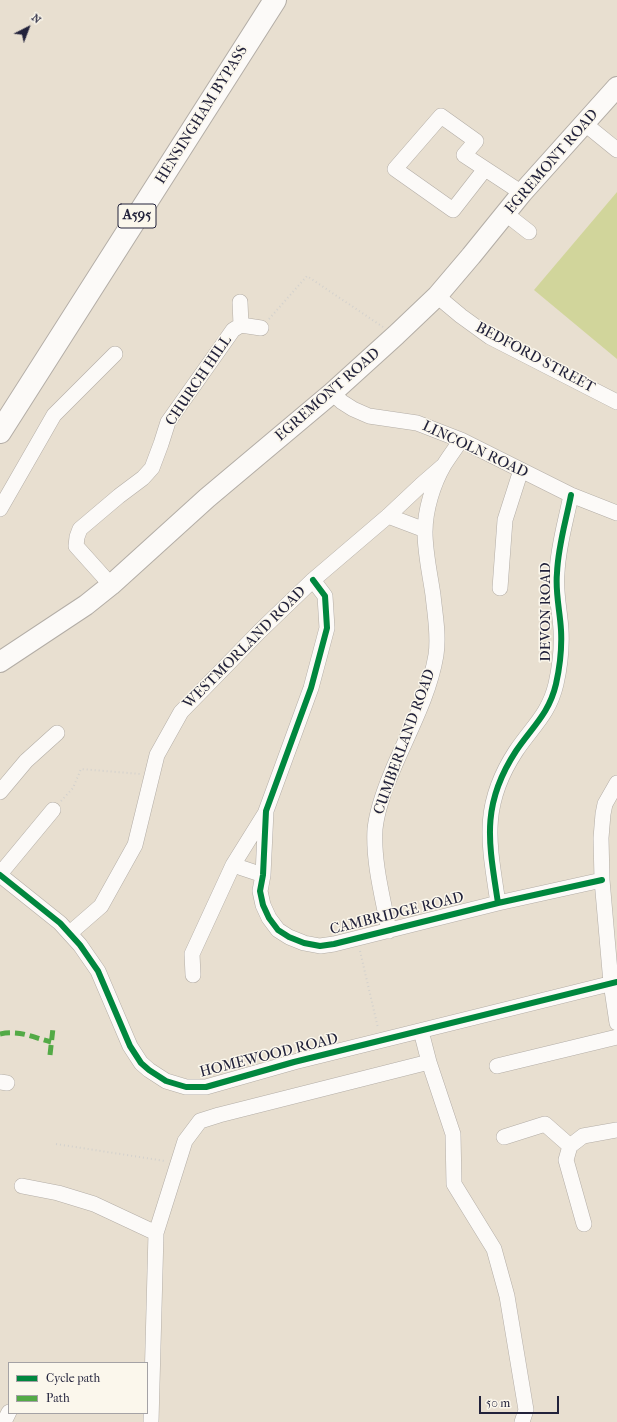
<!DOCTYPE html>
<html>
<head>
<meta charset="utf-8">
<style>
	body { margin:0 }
	#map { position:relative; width:617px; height:1422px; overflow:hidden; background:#e8dfd0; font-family:"IM FELL French Canon",serif }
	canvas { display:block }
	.legend { position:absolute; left:8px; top:1362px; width:140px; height:52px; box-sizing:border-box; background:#fbf7ec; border:1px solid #a4a2a5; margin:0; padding:5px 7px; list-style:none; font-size:12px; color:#22223b }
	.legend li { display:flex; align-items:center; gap:8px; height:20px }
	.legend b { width:20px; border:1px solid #a4a2a5 }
	.north { position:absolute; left:8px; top:8px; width:40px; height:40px; -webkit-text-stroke:3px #fbf7ec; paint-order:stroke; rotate:42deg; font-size:11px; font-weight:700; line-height:16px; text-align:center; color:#22223b }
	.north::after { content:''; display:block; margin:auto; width:14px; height:18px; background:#22223b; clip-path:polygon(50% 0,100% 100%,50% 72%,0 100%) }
	.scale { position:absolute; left:479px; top:1396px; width:80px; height:18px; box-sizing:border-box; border:2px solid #22223b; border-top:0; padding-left:5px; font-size:12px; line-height:14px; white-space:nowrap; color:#22223b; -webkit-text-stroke:3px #fbf7ec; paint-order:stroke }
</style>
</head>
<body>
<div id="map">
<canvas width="617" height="1422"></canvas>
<ul class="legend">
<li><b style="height:5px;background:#00873e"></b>Cycle path</li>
<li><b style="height:5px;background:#53aa46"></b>Path</li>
</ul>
<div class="north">N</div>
<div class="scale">50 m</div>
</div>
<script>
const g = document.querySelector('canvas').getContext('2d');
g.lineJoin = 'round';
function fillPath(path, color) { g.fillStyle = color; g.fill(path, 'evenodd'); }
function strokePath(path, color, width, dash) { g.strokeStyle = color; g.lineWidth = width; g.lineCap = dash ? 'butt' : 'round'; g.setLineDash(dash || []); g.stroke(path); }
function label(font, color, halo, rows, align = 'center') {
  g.font = font + ' "IM FELL French Canon",serif'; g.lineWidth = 3; g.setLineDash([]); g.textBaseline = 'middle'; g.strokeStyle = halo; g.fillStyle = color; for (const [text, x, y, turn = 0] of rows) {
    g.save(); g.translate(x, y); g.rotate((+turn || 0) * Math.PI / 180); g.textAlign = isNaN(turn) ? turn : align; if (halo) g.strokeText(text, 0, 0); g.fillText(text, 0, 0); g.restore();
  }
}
const green = new Path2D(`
	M617 192V359L534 290Z`);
const path = new Path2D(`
	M269 319 307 276 383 327
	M61 801 73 788 81 769 140 774
	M360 951 378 1028
	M56 1144 165 1161`);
const minor = new Path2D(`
	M585 124 617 150
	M485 169 453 210 395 169 441 116 476 141 464 155 522 193
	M506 214 529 232
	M437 296 461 316 490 337 617 402
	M240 302 241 325
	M332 393 342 402 353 409 369 416 417 423 461 440 571 495 617 513
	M0 509 54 415 115 354
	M388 516 425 530
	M313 580 325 596 327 628 311 688 266 811 263 875 260 891 263 905 269 918 278 930 289 937 304 943 320 946 334 944 498 903 602 880
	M111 585 76 546 77 537 80 529 119 496 143 478 152 468 161 444 168 422 233 330 241 325 261 328
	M500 588 505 520 521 470
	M617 783 605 804 603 814 601 838 602 880 611 983 617 1023
	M0 792 26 761 57 733
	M233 865 263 875
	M0 874 53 810
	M0 875 60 923 80 945 98 971 130 1046 141 1063 149 1070 166 1081 186 1087H206L294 1062 617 982
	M498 903C489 843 480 806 516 751 532 727 549 714 556 684 560 666 562 648 561 630 560 611 555 592 557 573 558 546 566 521 571 495
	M389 931C383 898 373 863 375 829 377 810 384 791 391 774 407 735 429 697 436 655 439 635 435 615 433 595 430 574 425 553 425 532 425 510 433 484 444 465 449 457 455 449 461 440
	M70 933 101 906 135 845 157 755 181 712 260 631 313 580 388 516 421 485 444 465
	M193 975 192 954 233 865 266 812
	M421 1031 429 1062
	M497 1066 617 1037
	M0 1082 7 1083
	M504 1137 545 1124 570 1146
	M22 1186 58 1193 94 1204 156 1233
	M584 1224 566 1160 570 1146 583 1136 617 1130
	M4 1422 9 1412
	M151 1422 156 1233 185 1141 200 1121 219 1115 429 1062 453 1134 454 1184 494 1249 507 1296 526 1410 522 1422`);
const major = new Path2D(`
	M0 662 86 605 111 585 207 498 332 393 396 335 437 296 471 256 522 193 617 87`);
const highway = new Path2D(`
	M0 432 275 0`);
const quiet = new Path2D(`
	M0 1034C20 1030 32 1037 51 1042
	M50 1055 53 1028`);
const cycleway = new Path2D(`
	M313 580 325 596 327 628 311 688 266 811 263 875 260 891 263 905 269 918 278 930 289 937 304 943 320 946 334 944 498 903 602 880
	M0 875 60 923 80 945 98 971 130 1046 141 1063 149 1070 166 1081 186 1087H206L294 1062 617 982
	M498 903C489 843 480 806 516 751 532 727 549 714 556 684 560 666 562 648 561 630 560 611 555 592 557 573 558 546 566 521 571 495`);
const shields = [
	[137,216,38]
];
const shieldNames = [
	["A595",137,216]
];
const streetNames = [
	["HENSINGHAM BYPASS",202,115,-58],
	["EGREMONT ROAD",552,162,-49],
	["BEDFORD STREET",535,358,28],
	["CHURCH HILL",199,381,-56],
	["EGREMONT ROAD",328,395,-41],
	["LINCOLN ROAD",475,450,25],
	["DEVON ROAD",546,612,-90],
	["WESTMORLAND ROAD",245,648,-45],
	["CUMBERLAND ROAD",405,742,-70],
	["CAMBRIDGE ROAD",397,914,-14],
	["HOMEWOOD ROAD",269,1056,-14]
];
fillPath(green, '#d1d59b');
strokePath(minor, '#b3ada6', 16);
strokePath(major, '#b3ada6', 22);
strokePath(highway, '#b3ada6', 24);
strokePath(path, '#d3d1cd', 2, [1, 3]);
strokePath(minor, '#fcfaf8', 15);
strokePath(major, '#fcfaf8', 20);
strokePath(highway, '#fcfaf8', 22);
strokePath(quiet, '#53aa46', 5, [10, 5]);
strokePath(cycleway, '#00873e', 6);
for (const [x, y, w] of shields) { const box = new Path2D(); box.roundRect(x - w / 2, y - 12, w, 24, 3); g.fillStyle = '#fbf7ec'; g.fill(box); strokePath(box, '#22223b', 1); }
label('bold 14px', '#22223b', null, shieldNames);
label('15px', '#22223b', '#fbf7ec', streetNames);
</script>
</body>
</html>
